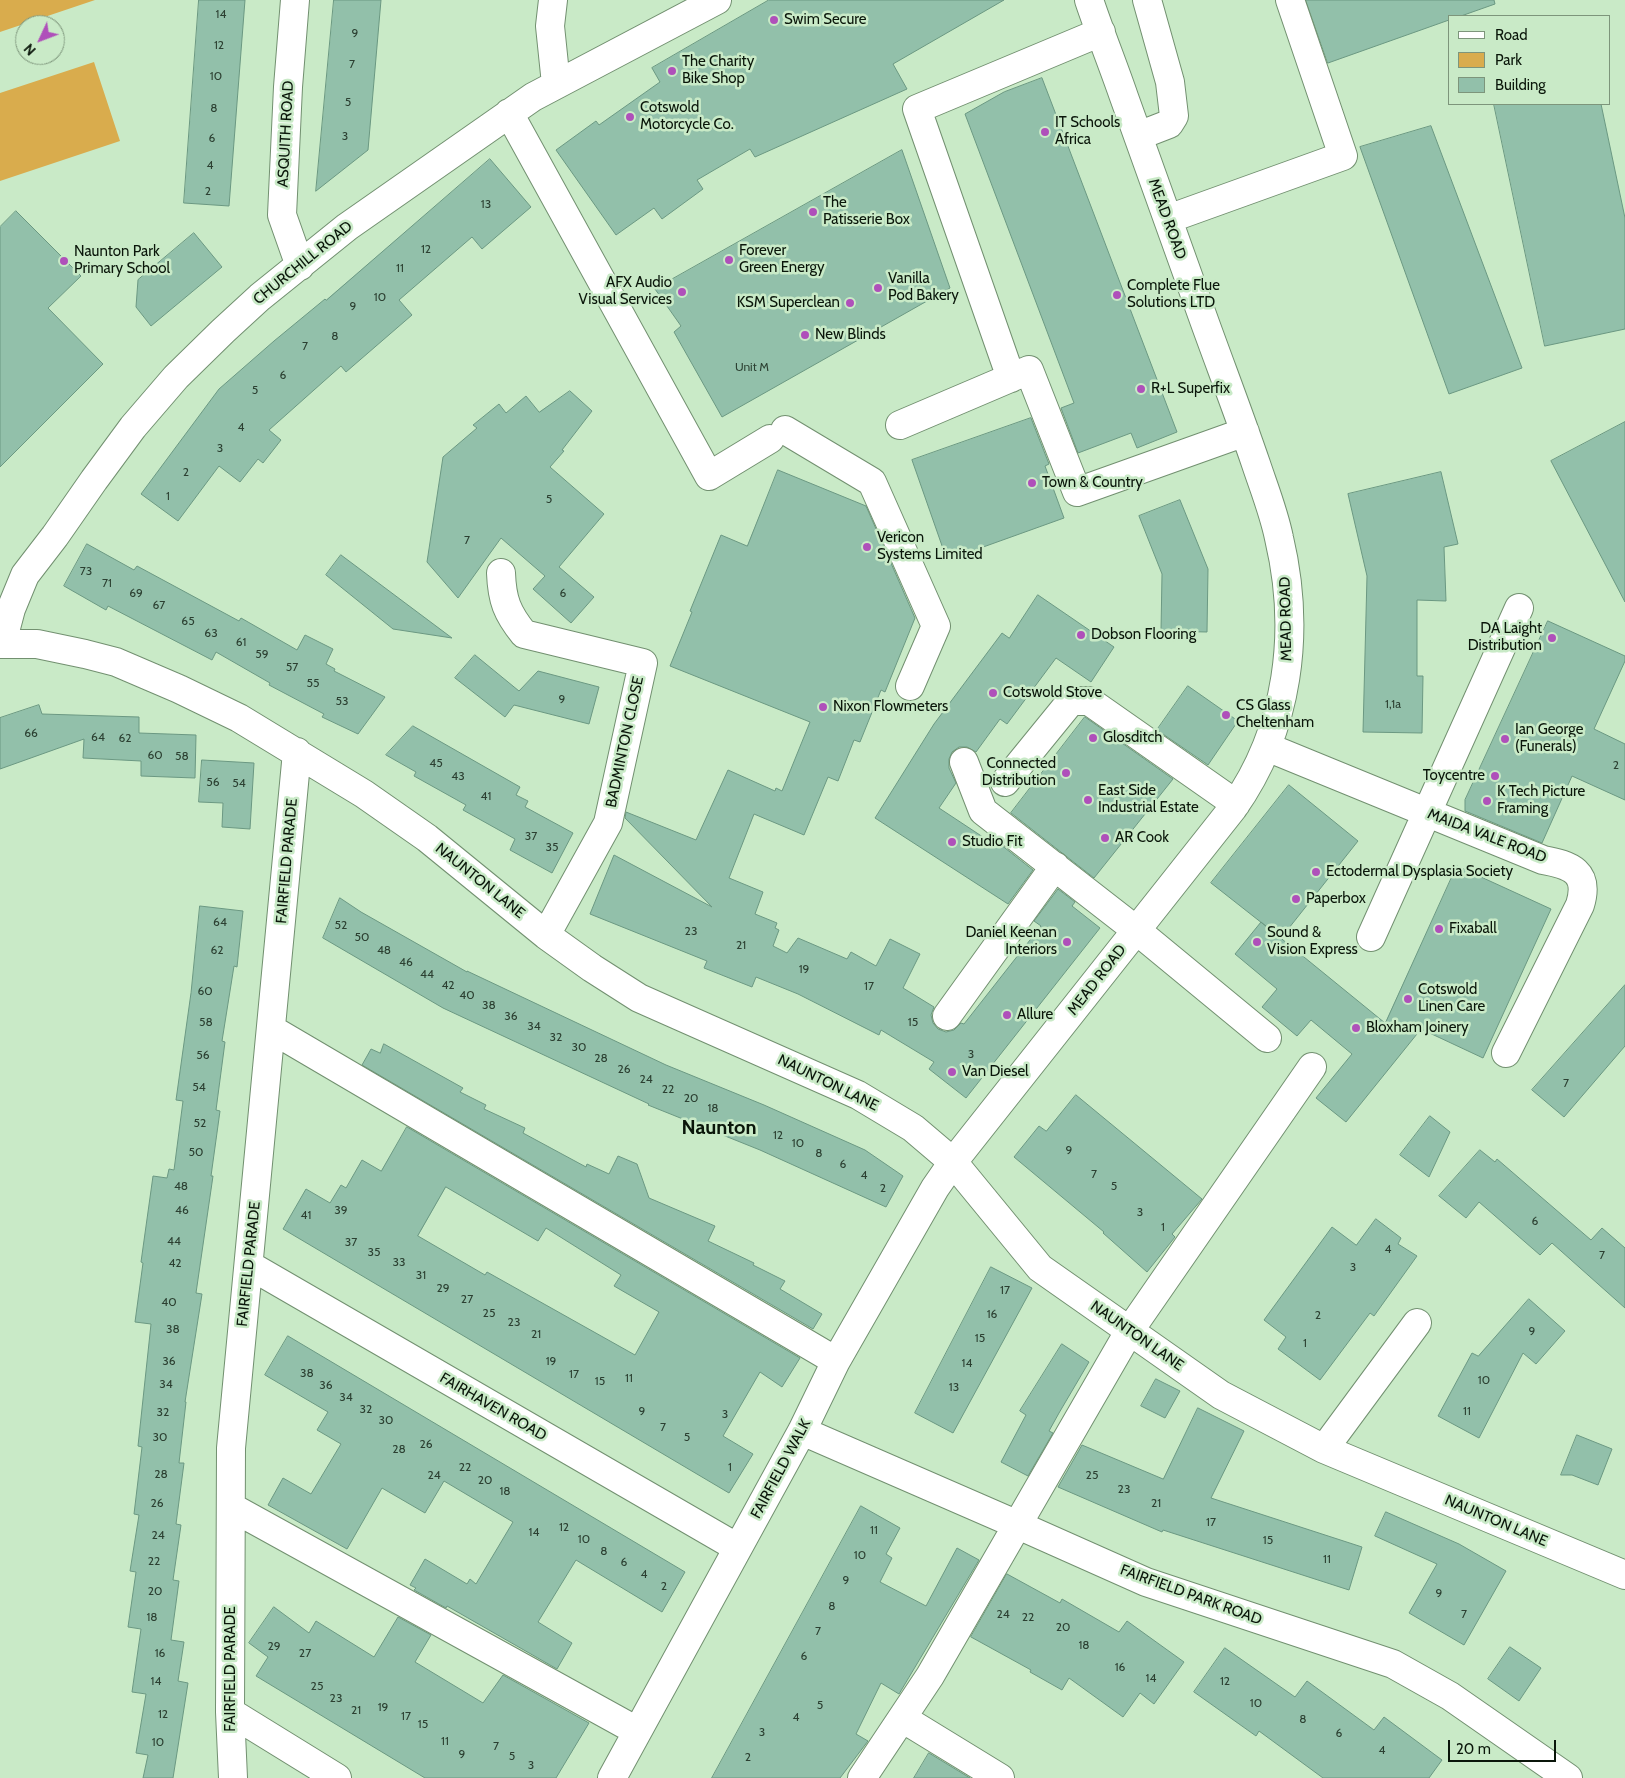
<!DOCTYPE html>
<html>
<head>
<meta charset="utf-8">
<style>
	body { margin:0 }
	#map { position:relative; width:1625px; height:1778px; overflow:hidden; background:#c9eac7; font-family:Cabin,sans-serif }
	canvas { display:block }
	.legend { position:absolute; left:1448px; top:15px; width:162px; height:90px; box-sizing:border-box; background:#c9eac7; border:1px solid #7d957b; margin:0; padding:6px 9px; list-style:none; font-size:15px; color:#0a160a }
	.legend li { display:flex; align-items:center; gap:10px; height:25px }
	.legend b { width:25px; border:1px solid #7d957b }
	.north { position:absolute; left:15px; top:15px; width:50px; height:50px; box-sizing:border-box; background:#c9eac7; border:1px solid #7d957b; border-radius:50%; rotate:227deg; font-size:14px; font-weight:700; line-height:20px; text-align:center; color:#0a160a }
	.north::after { content:''; display:block; margin:auto; width:18px; height:22px; background:#af50ba; clip-path:polygon(50% 0,100% 100%,50% 72%,0 100%) }
	.scale { position:absolute; left:1448px; top:1740px; width:108px; height:22px; box-sizing:border-box; border:2px solid #0a160a; border-top:0; padding-left:6px; font-size:15px; line-height:18px; white-space:nowrap; color:#0a160a; -webkit-text-stroke:4px #c9eac7; paint-order:stroke }
</style>
</head>
<body>
<div id="map">
<canvas width="1625" height="1778"></canvas>
<ul class="legend">
<li><b style="height:6px;background:#fff"></b>Road</li>
<li><b style="height:14px;background:#d9ac4d"></b>Park</li>
<li><b style="height:14px;background:#92c0aa"></b>Building</li>
</ul>
<div class="north">N</div>
<div class="scale">20 m</div>
</div>
<script>
const g = document.querySelector('canvas').getContext('2d');
g.lineJoin = 'round';
function fillPath(path, color) { g.fillStyle = color; g.fill(path, 'evenodd'); }
function strokePath(path, color, width, dash) { g.strokeStyle = color; g.lineWidth = width; g.lineCap = dash ? 'butt' : 'round'; g.setLineDash(dash || []); g.stroke(path); }
function label(font, color, halo, rows, align = 'center') {
  g.font = font + ' Cabin,sans-serif'; g.lineWidth = 5; g.setLineDash([]); g.textBaseline = 'middle'; g.strokeStyle = halo; g.fillStyle = color; for (const [text, x, y, turn = 0] of rows) {
    g.save(); g.translate(x, y); g.rotate((+turn || 0) * Math.PI / 180); g.textAlign = isNaN(turn) ? turn : align; if (halo) g.strokeText(text, 0, 0); g.fillText(text, 0, 0); g.restore();
  }
}
const green = new Path2D(`
	M0 0H95L0 32Z
	M94 62 120 141 0 181V93Z`);
const building = new Path2D(`
	M199 0H245L229 206 184 203Z
	M334 0H381L368 150 316 191Z
	M769 0H1004L893 64 907 89 755 157 750 149 697 180 703 189 662 219 654 208 616 235 556 150 596 121 599 125 660 82 652 68Z
	M1306 0H1494L1495 4 1461 16H1449V20L1328 63Z
	M1042 78 1177 432 1137 448 1131 433 1078 453 1061 408 1074 403 965 114 1004 92Z
	M1494 104H1601L1625 218V329L1545 346Z
	M1431 126 1522 368 1449 394 1360 147Z
	M902 150 950 288 722 417 674 332 681 326 655 289Z
	M490 159 531 207 482 249 472 237 399 300 412 315 346 372 341 366 269 430 281 440 263 463 258 459 240 482 219 466 178 521 141 494 219 389 274 341 325 299 326 300Z
	M16 211 81 276 48 308 103 364 0 467V227Z
	M194 233 222 267 151 326 136 307 138 280Z
	M570 391 592 411 562 450 564 451 550 467 604 514 559 567 594 597 571 623 533 589 545 576 501 538 458 598 427 562 443 457 477 428 473 425 499 404 506 413 526 396 539 412Z
	M1031 418 1049 464 1045 466 1064 518 947 560 912 460Z
	M1625 422V602L1551 461Z
	M778 470 866 506 915 618 885 692 881 690 860 742 854 740 838 781 828 777 804 835 754 814 729 878 763 892 755 914 777 923 775 928 779 930 773 946 787 953 798 938 847 959 851 952 876 966 890 939 920 954 903 988 934 1007 931 1015 933 1023 938 1029 946 1032 954 1030 961 1023 964 1024 1041 926 1034 921 1058 889 1075 902 1072 906 1100 928 966 1098 929 1069 934 1062 881 1030 879 1035 798 994 756 977 752 987 704 968 707 961 590 914 614 855 712 907 625 818 626 812 696 840 728 770 775 791 776 788 782 791 810 722 670 666 692 612 690 611 721 535 747 546Z
	M1441 472 1458 544 1444 547 1446 601 1417 600V676H1423L1422 733 1363 732 1367 576 1348 494Z
	M1180 500 1208 569 1207 632 1161 631 1162 574 1139 516Z
	M87 544 134 570 137 566 239 621 241 618 297 650 305 635 333 649 326 664 335 669 334 671 385 697 358 734 322 717 324 714 269 685 270 683 216 652 212 660 108 606 106 610 64 586Z
	M341 555 452 638 393 629 326 575Z
	M1038 595 1114 647 1091 682 1056 658 1007 724 1000 719 976 752 967 747H959L952 752 949 759V768L956 783 939 808 989 841 991 837 1033 870 1008 904 875 818 934 724 1002 633 1009 638Z
	M1548 621 1625 656V661L1594 729 1625 744V800L1572 776 1542 843 1465 811V800Z
	M475 655 519 691 538 671 599 687 589 724 514 705 505 717 455 678Z
	M1188 686 1238 721 1208 765 1157 730Z
	M39 705 42 714 139 717V733L196 735 195 778 141 776V761L83 758 84 739 0 769V718Z
	M1085 717 1173 779 1094 878 1011 813Z
	M413 726 520 787 516 795 528 801 525 807 573 833 552 873 510 850 515 839 463 810 466 805 414 776 416 772 386 755Z
	M202 760 254 763 250 829 222 827 223 803 199 802Z
	M1289 785 1358 841 1281 938 1211 883Z
	M1457 866 1551 909 1483 1058 1421 1029 1346 1122 1316 1098 1352 1054 1311 1020 1297 1036 1262 1007 1277 989 1235 954 1261 922 1385 1023Z
	M340 898 361 912 467 972V971L666 1065 764 1105 865 1150 903 1176 886 1207 760 1150 648 1105 649 1104 443 1008 323 938Z
	M200 906 243 911 237 967 234 966 222 1041 225 1042 216 1110 220 1111 211 1176H213L196 1293 202 1294 185 1402H186L179 1463H184L176 1524 181 1525 173 1580 179 1581 171 1640 184 1642 178 1681 188 1683 173 1778H143L148 1755 136 1753 146 1694 132 1692 141 1629 128 1627 136 1572 130 1571 139 1515 134 1514 142 1447 138 1446 151 1324 135 1322 143 1263 141 1262 153 1176 167 1178 169 1169 174 1170 183 1101 176 1100 191 993Z
	M1625 985V1046L1564 1117 1532 1090Z
	M384 1044 463 1088 460 1092 486 1105 484 1109 525 1128 523 1133 586 1167 587 1164 609 1174 618 1156 637 1164 649 1198 715 1226 708 1241 754 1263 753 1265 785 1281 780 1289 822 1314 813 1329 362 1065 371 1049 380 1053Z
	M1076 1095 1202 1199 1172 1234 1175 1237 1147 1272 1103 1233 1104 1232 1014 1157 1039 1126 1046 1131Z
	M1430 1116 1450 1132 1429 1177 1400 1155Z
	M407 1127 800 1358 782 1387 760 1372 723 1436 753 1454 729 1493 283 1229 306 1189 330 1203 341 1185 346 1188 362 1160 381 1171ZM446 1187 538 1241 546 1228 621 1275 614 1286 659 1312 635 1355 487 1272 485 1275 418 1236Z
	M1480 1150 1495 1162 1497 1159 1591 1240 1602 1228 1625 1248V1308L1552 1243 1540 1255 1479 1202 1466 1218 1439 1196Z
	M1376 1219 1401 1238 1398 1244 1417 1256 1374 1316 1370 1313 1320 1380 1278 1349 1286 1337 1264 1320 1332 1227 1356 1245Z
	M991 1267 1032 1288 953 1433 915 1413Z
	M1529 1299 1565 1331 1536 1364 1523 1353 1479 1438 1438 1416 1472 1353 1478 1356Z
	M288 1336 685 1572 662 1612 576 1560 538 1622 572 1643 557 1669 447 1606 446 1608 414 1590 416 1588 410 1585 425 1559 467 1584 470 1579 476 1584 513 1522 444 1481 425 1513 382 1488 347 1549 268 1505 283 1478 311 1494 341 1444 317 1430 328 1412 265 1375Z
	M1062 1344 1089 1362 1059 1413 1049 1431 1053 1433 1028 1476 1001 1462 1026 1415 1020 1411Z
	M1156 1379 1180 1391 1165 1418 1141 1406Z
	M1198 1408 1244 1431 1211 1498 1362 1547 1349 1590 1163 1530 1162 1532 1058 1487 1082 1445 1163 1479Z
	M1577 1435 1612 1449 1598 1485 1572 1475H1561Z
	M861 1506 900 1528 886 1554 892 1558 880 1582 926 1606 957 1548 979 1560 899 1694 881 1683 856 1734 868 1741 840 1778H712Z
	M1386 1512 1459 1544 1506 1571 1464 1645 1409 1613 1437 1564 1375 1536Z
	M1007 1574 1060 1603 1062 1599 1119 1632 1127 1621 1184 1662 1154 1704 1140 1693 1123 1717 1069 1678 1062 1690 1030 1672 1031 1670 971 1637Z
	M274 1607 309 1633 316 1621 374 1657 398 1617 431 1635 415 1662 483 1703 503 1675 589 1723 556 1778H425L256 1676 268 1657 249 1643Z
	M1510 1647 1541 1668 1519 1701 1488 1679Z
	M1225 1648 1295 1697 1307 1681 1374 1730 1384 1717 1442 1760 1429 1778H1323L1259 1731 1256 1736 1194 1692Z
	M929 1753 970 1778H914Z`);
const minor = new Path2D(`
	M295 0 288 87 282 215 300 266
	M553 0 550 26 556 84
	M509 113 709 476 770 439
	M1138 136 1169 124 1174 116 1170 82 1147 0
	M1168 219 1343 156 1290 0
	M1011 378 917 109 1101 32
	M900 425 1029 370 1077 492 1245 432
	M785 430 872 482 936 626 910 686
	M501 573C502 600 507 613 524 634L643 663 608 823 546 935
	M2 643 11 609 25 575 55 536 94 480 133 427 176 377 223 331 260 297 347 227 533 97 717 0
	M0 644H37L85 654 116 662 179 689 239 718 364 794 427 838 546 935 592 968 639 998 858 1095 913 1128 953 1162 1040 1268 1221 1395 1324 1449 1625 1575
	M1267 747 1543 860C1571 865 1590 872 1580 905L1506 1053
	M964 762 983 811 1136 930 1267 1038
	M1005 782 1071 701H1089L1236 804
	M1371 937 1519 608
	M947 1016 1055 866
	M271 1029 836 1361
	M249 1265 738 1548
	M802 1431 1018 1525 1146 1582 1393 1664 1450 1696 1568 1778
	M1324 1449 1417 1323
	M231 1507 637 1731
	M230 1712 337 1778
	M902 1718 1000 1778
	M233 1778 230 1712 231 1448 297 752
	M612 1778 802 1431 836 1361 935 1188 953 1162 1233 808C1289 729 1301 631 1279 538 1274 513 1264 488 1256 464 1240 417 1222 370 1205 323 1178 248 1151 172 1124 97 1113 65 1100 33 1089 0
	M862 1778 930 1676 1130 1330 1312 1067`);
const markers = [
	[774,20,5,"#af50ba"],
	[672,71,5,"#af50ba"],
	[630,117,5,"#af50ba"],
	[1045,132,5,"#af50ba"],
	[813,212,5,"#af50ba"],
	[729,260,5,"#af50ba"],
	[64,261,5,"#af50ba"],
	[878,288,5,"#af50ba"],
	[682,292,5,"#af50ba"],
	[1117,295,5,"#af50ba"],
	[850,303,5,"#af50ba"],
	[805,335,5,"#af50ba"],
	[1141,389,5,"#af50ba"],
	[1032,483,5,"#af50ba"],
	[867,547,5,"#af50ba"],
	[1081,635,5,"#af50ba"],
	[1552,638,5,"#af50ba"],
	[993,693,5,"#af50ba"],
	[823,707,5,"#af50ba"],
	[1226,715,5,"#af50ba"],
	[1093,738,5,"#af50ba"],
	[1505,739,5,"#af50ba"],
	[1066,773,5,"#af50ba"],
	[1495,776,5,"#af50ba"],
	[1088,800,5,"#af50ba"],
	[1487,801,5,"#af50ba"],
	[1105,838,5,"#af50ba"],
	[952,842,5,"#af50ba"],
	[1316,872,5,"#af50ba"],
	[1296,899,5,"#af50ba"],
	[1439,929,5,"#af50ba"],
	[1067,942,5,"#af50ba"],
	[1257,942,5,"#af50ba"],
	[1408,999,5,"#af50ba"],
	[1007,1015,5,"#af50ba"],
	[1356,1028,5,"#af50ba"],
	[952,1072,5,"#af50ba"]
];
const numberNames = [
	["14",221,14],
	["9",355,33],
	["12",219,45],
	["7",352,64],
	["10",216,76],
	["5",348,102],
	["8",214,108],
	["3",345,136],
	["6",212,138],
	["4",210,165],
	["2",208,191],
	["13",486,204],
	["12",426,249],
	["11",400,268],
	["10",380,297],
	["9",353,306],
	["8",335,336],
	["7",305,346],
	["Unit M",752,367],
	["6",283,375],
	["5",255,390],
	["4",241,427],
	["3",220,448],
	["2",186,472],
	["1",168,496],
	["5",549,499],
	["7",467,540],
	["73",86,571],
	["71",107,583],
	["69",136,593],
	["6",563,593],
	["67",159,605],
	["65",188,621],
	["63",211,633],
	["61",241,642],
	["59",262,654],
	["57",292,667],
	["55",313,683],
	["9",562,699],
	["53",342,701],
	["1,1a",1393,704],
	["66",31,733],
	["64",98,737],
	["62",125,738],
	["60",155,755],
	["58",182,756],
	["45",436,763],
	["2",1616,765],
	["43",458,776],
	["56",213,782],
	["54",239,783],
	["41",486,796],
	["37",531,836],
	["35",552,847],
	["64",220,922],
	["52",341,925],
	["23",691,931],
	["50",362,937],
	["21",741,945],
	["62",217,950],
	["48",384,950],
	["46",406,962],
	["19",804,969],
	["44",427,974],
	["42",448,985],
	["17",869,986],
	["60",205,991],
	["40",467,995],
	["38",489,1005],
	["36",511,1016],
	["58",206,1022],
	["15",913,1022],
	["34",534,1026],
	["32",556,1037],
	["30",579,1047],
	["3",971,1054],
	["56",203,1055],
	["28",601,1058],
	["26",624,1069],
	["24",646,1079],
	["7",1566,1083],
	["54",199,1087],
	["22",668,1089],
	["20",691,1098],
	["18",713,1108],
	["52",200,1123],
	["12",778,1135],
	["10",798,1143],
	["9",1069,1150],
	["50",196,1152],
	["8",819,1153],
	["6",843,1164],
	["7",1094,1174],
	["4",864,1175],
	["48",181,1186],
	["5",1114,1186],
	["2",883,1188],
	["46",182,1210],
	["39",341,1210],
	["3",1140,1212],
	["41",306,1215],
	["6",1535,1221],
	["1",1163,1227],
	["44",174,1241],
	["37",351,1242],
	["4",1388,1249],
	["35",374,1252],
	["7",1602,1255],
	["33",399,1262],
	["42",175,1263],
	["3",1353,1267],
	["31",421,1275],
	["29",443,1288],
	["17",1005,1290],
	["27",467,1299],
	["40",169,1302],
	["25",489,1313],
	["16",992,1314],
	["2",1318,1315],
	["23",514,1322],
	["38",173,1329],
	["9",1532,1331],
	["21",536,1334],
	["15",980,1338],
	["1",1305,1343],
	["36",169,1361],
	["19",551,1361],
	["14",967,1363],
	["38",307,1373],
	["17",574,1374],
	["11",629,1378],
	["10",1484,1380],
	["15",600,1381],
	["34",166,1384],
	["36",326,1385],
	["13",954,1387],
	["34",346,1397],
	["32",366,1409],
	["9",642,1411],
	["11",1467,1411],
	["32",163,1412],
	["3",725,1414],
	["30",386,1420],
	["7",663,1427],
	["30",160,1437],
	["5",687,1437],
	["26",426,1444],
	["28",399,1449],
	["22",465,1467],
	["1",730,1467],
	["28",161,1474],
	["24",434,1475],
	["25",1092,1475],
	["20",485,1480],
	["23",1124,1489],
	["18",505,1491],
	["26",157,1503],
	["21",1156,1503],
	["17",1211,1522],
	["12",564,1527],
	["11",874,1530],
	["14",534,1532],
	["24",158,1535],
	["10",584,1539],
	["15",1268,1540],
	["8",604,1551],
	["10",860,1555],
	["11",1327,1559],
	["22",154,1561],
	["6",624,1562],
	["4",644,1574],
	["9",846,1580],
	["2",664,1586],
	["20",155,1591],
	["9",1439,1593],
	["8",832,1606],
	["24",1003,1614],
	["7",1464,1614],
	["18",152,1617],
	["22",1028,1617],
	["20",1063,1627],
	["7",818,1631],
	["18",1084,1645],
	["29",274,1646],
	["16",160,1653],
	["27",305,1653],
	["6",804,1656],
	["16",1120,1667],
	["14",1151,1678],
	["14",156,1681],
	["12",1225,1681],
	["25",317,1686],
	["23",336,1698],
	["10",1256,1703],
	["5",820,1705],
	["19",383,1707],
	["21",356,1710],
	["12",163,1714],
	["17",406,1716],
	["4",796,1717],
	["8",1303,1719],
	["15",423,1724],
	["3",762,1732],
	["6",1339,1733],
	["11",445,1741],
	["10",158,1742],
	["7",496,1746],
	["4",1382,1750],
	["9",462,1754],
	["5",512,1756],
	["2",748,1757],
	["3",531,1765]
];
const poiNames = [
	["Swim Secure",784,20],
	["The Charity",682,62],
	["Bike Shop",682,79],
	["Cotswold",640,108],
	["Motorcycle Co.",640,125],
	["IT Schools",1055,123],
	["Africa",1055,140],
	["The",823,203],
	["Patisserie Box",823,220],
	["Forever",739,251],
	["Green Energy",739,268],
	["Naunton Park",74,252],
	["Primary School",74,269],
	["Vanilla",888,279],
	["Pod Bakery",888,296],
	["AFX Audio",672,283,"right"],
	["Visual Services",672,300,"right"],
	["Complete Flue",1127,286],
	["Solutions LTD",1127,303],
	["KSM Superclean",840,303,"right"],
	["New Blinds",815,335],
	["R+L Superfix",1151,389],
	["Town & Country",1042,483],
	["Vericon",877,538],
	["Systems Limited",877,555],
	["DA Laight",1542,629,"right"],
	["Distribution",1542,646,"right"],
	["Dobson Flooring",1091,635],
	["Cotswold Stove",1003,693],
	["CS Glass",1236,706],
	["Cheltenham",1236,723],
	["Nixon Flowmeters",833,707],
	["Ian George",1515,730],
	["(Funerals)",1515,747],
	["Glosditch",1103,738],
	["Connected",1056,764,"right"],
	["Distribution",1056,781,"right"],
	["Toycentre",1485,776,"right"],
	["East Side",1098,791],
	["Industrial Estate",1098,808],
	["K Tech Picture",1497,792],
	["Framing",1497,809],
	["AR Cook",1115,838],
	["Studio Fit",962,842],
	["Ectodermal Dysplasia Society",1326,872],
	["Paperbox",1306,899],
	["Fixaball",1449,929],
	["Daniel Keenan",1057,933,"right"],
	["Interiors",1057,950,"right"],
	["Sound &",1267,933],
	["Vision Express",1267,950],
	["Cotswold",1418,990],
	["Linen Care",1418,1007],
	["Allure",1017,1015],
	["Bloxham Joinery",1366,1028],
	["Van Diesel",962,1072]
];
const streetNames = [
	["ASQUITH ROAD",286,134,-87],
	["MEAD ROAD",1167,219,70],
	["CHURCHILL ROAD",303,263,-39],
	["MEAD ROAD",1286,619,-91],
	["BADMINTON CLOSE",625,742,-78],
	["MAIDA VALE ROAD",1487,836,21],
	["FAIRFIELD PARADE",287,861,-85],
	["NAUNTON LANE",480,881,39],
	["MEAD ROAD",1097,980,-52],
	["NAUNTON LANE",828,1083,26],
	["FAIRFIELD PARADE",249,1264,-84],
	["NAUNTON LANE",1137,1336,35],
	["FAIRHAVEN ROAD",493,1407,30],
	["FAIRFIELD WALK",781,1469,-62],
	["NAUNTON LANE",1496,1521,23],
	["FAIRFIELD PARK ROAD",1191,1595,20],
	["FAIRFIELD PARADE",231,1669,-90]
];
const districtNames = [
	["Naunton",719,1128]
];
fillPath(green, '#d9ac4d');
fillPath(building, '#92c0aa');
strokePath(building, '#6b9882', 1);
strokePath(minor, '#729070', 30);
strokePath(minor, '#fff', 28);
for (const [x, y, r, color] of markers) { const dot = new Path2D(); dot.arc(x, y, r, 0, 2 * Math.PI); g.fillStyle = color; g.fill(dot); strokePath(dot, '#c9eac7', 2); }
label('12px', '#2c4032', null, numberNames);
label('15px', '#0a160a', '#c9eac7', poiNames, 'left');
label('15px', '#0a160a', '#c9eac7', streetNames);
label('bold 20px', '#0a160a', '#c9eac7', districtNames);
</script>
</body>
</html>
